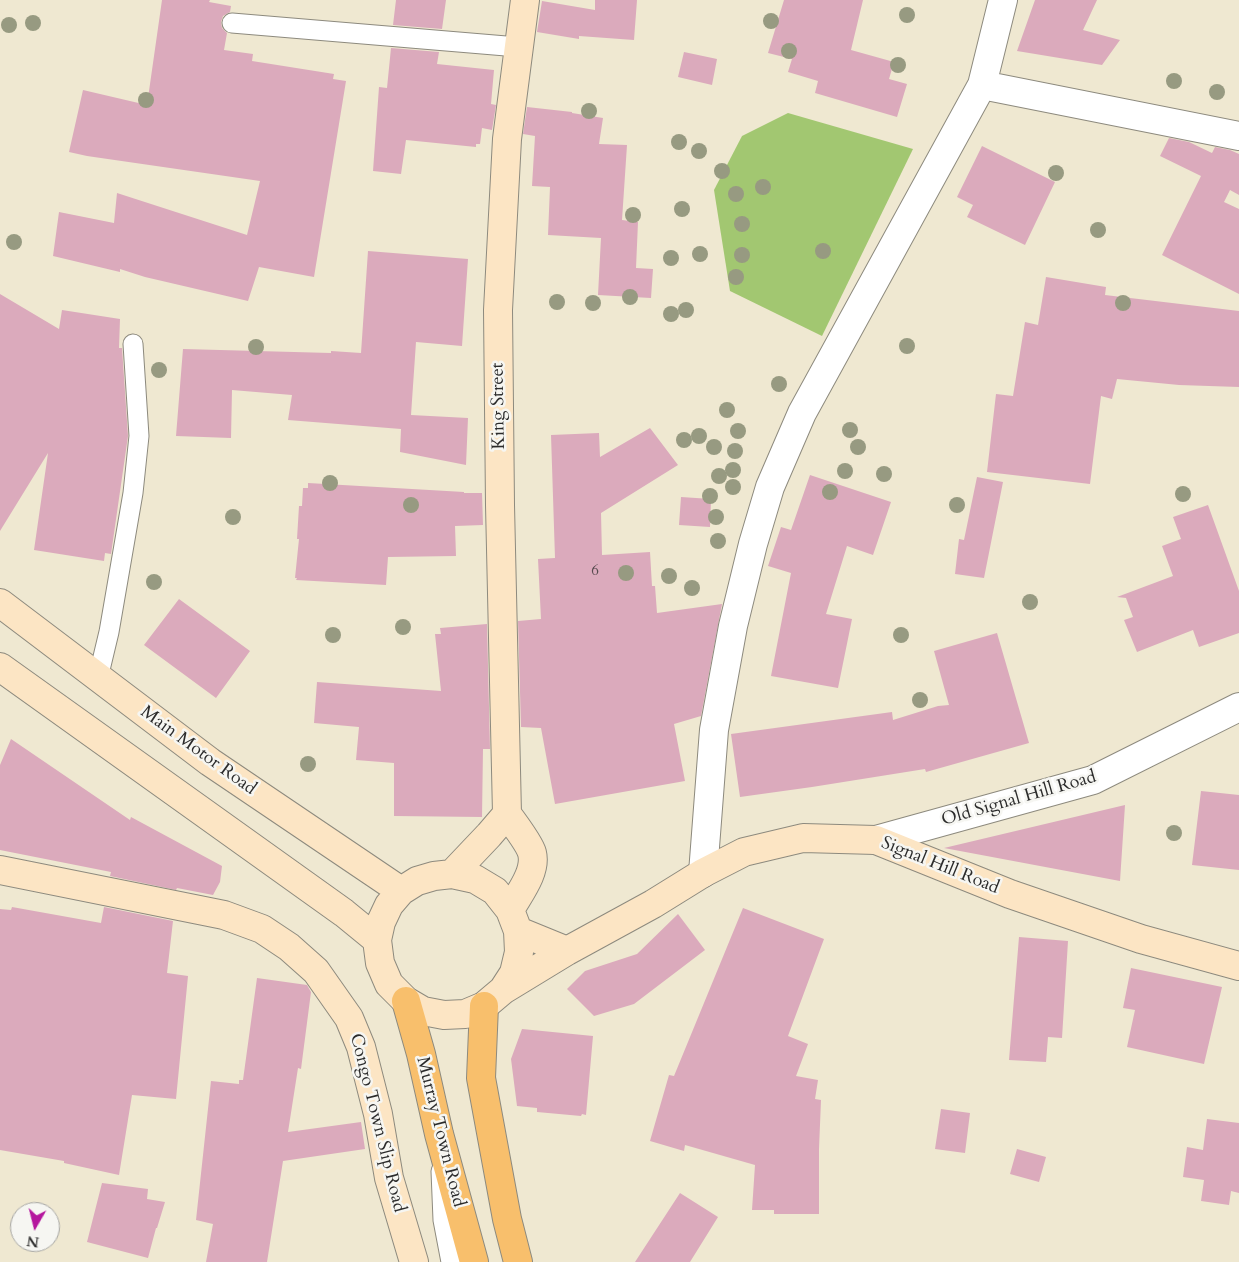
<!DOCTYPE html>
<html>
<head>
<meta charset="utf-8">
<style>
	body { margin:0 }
	#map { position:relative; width:1239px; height:1262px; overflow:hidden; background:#efe8d1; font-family:Cardo,serif }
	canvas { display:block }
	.north { position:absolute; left:10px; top:1202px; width:50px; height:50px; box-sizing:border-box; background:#f6f6f2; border:1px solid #a5a5a2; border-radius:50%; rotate:188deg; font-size:14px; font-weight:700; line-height:20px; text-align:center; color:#2b2b2b }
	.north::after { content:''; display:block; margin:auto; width:18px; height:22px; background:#b5179e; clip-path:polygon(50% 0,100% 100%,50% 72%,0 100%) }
</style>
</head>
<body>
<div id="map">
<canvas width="1239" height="1262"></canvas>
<div class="north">N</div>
</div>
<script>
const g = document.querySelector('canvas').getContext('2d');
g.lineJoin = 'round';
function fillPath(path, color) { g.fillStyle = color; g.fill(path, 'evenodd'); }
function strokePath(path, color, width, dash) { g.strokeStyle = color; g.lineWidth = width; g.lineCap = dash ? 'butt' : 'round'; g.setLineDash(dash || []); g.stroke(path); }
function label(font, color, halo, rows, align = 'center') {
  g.font = font + ' Cardo,serif'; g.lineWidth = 5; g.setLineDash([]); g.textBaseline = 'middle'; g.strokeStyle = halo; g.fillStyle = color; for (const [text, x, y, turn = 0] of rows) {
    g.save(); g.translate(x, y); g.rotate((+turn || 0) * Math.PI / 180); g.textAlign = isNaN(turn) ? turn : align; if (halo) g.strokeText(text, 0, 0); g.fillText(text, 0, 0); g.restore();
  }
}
const green = new Path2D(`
	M788 113 913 149 822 336 730 291 714 190 742 136Z`);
const building = new Path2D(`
	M162 0H210L209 2 231 6 230 12 223 16 221 22 222 28 227 33 224 50 253 54 252 61 334 74 333 79 346 81 314 277 259 267 248 301 145 277 120 269V272L53 256 59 212 114 223 117 193 247 235 260 181 87 156 69 152 83 90 147 105Z
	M396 0H446L442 29 393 25Z
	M595 0H637L634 40 579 36V39L537 32 542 1 595 10Z
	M784 0H863L851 50 894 62 889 79 907 84 897 117 815 93 818 81 788 72 792 59 768 53Z
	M1035 0H1097L1083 30 1120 40 1102 65 1017 51Z
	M391 48 439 52 437 64 494 70 491 104 496 105 492 130 482 128 480 144H476V147L406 140 401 174 373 171 379 87 387 88Z
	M684 52 717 59 712 85 678 77Z
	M527 107 572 112V113L603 118 599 144 627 145 622 220 638 222 636 268 653 269 651 298 598 295 601 238 548 235 550 187 532 186 535 136 523 134Z
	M1169 138 1189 142 1212 153 1215 147 1230 150 1239 154V195L1230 190 1224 202 1239 209V294L1162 255 1201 176 1160 156Z
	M982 146 1055 182 1025 245 967 217 973 205 957 197Z
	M368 251 468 259 462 346 416 342 411 415 468 418 466 465 400 452 401 429 288 420 292 395 232 390 231 438 176 436 183 349 331 353V351L361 353Z
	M1046 277 1106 287 1105 295 1239 311V387L1179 385 1117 379 1112 399 1101 396 1090 484 987 472 996 394 1013 396 1025 322 1038 325Z
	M0 294 59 329 62 310 120 319 119 348H122L128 436 111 554 105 553 104 561 34 550 48 453 0 531Z
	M650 428 678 465 601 513 602 555 650 552 652 586H655L657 613 722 604 701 716 674 724 685 781 555 804 541 728 521 727 518 621 541 619 538 559 555 558 551 435 599 433 600 457Z
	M810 475 891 502 873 555 847 546 826 614 852 619 838 688 771 676 791 573 768 566 781 527 791 530Z
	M977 477 1003 482 984 578 955 574 959 539 964 540Z
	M308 483 464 492V493H482L483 525 455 526 456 556 388 557 386 585 296 580 297 578H295L299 539H297L299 506H302L303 488H308Z
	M681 497 711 499 710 527 679 525Z
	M1208 505 1239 591V633L1199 647 1193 630 1137 652 1124 620 1133 617 1126 598 1117 597 1173 576 1162 546 1181 539 1173 517Z
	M179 599 250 651 216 698 144 645Z
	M487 624 490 749H483L482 817 394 816V763L356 760 359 727 314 723 317 682 441 691 435 634H441L440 628Z
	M997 633 1029 743 926 772 925 769 812 787 740 797 731 734 892 712 893 720 938 706 949 705 934 651Z
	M11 739 130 820 131 817 222 866 220 882 213 895 177 888 176 890 110 876 111 872 0 850V765Z
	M1201 791 1239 795V870L1192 865Z
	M1125 805 1120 881 944 848Z
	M12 907 101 923 104 907 173 921 167 973 188 976 176 1099 132 1095 119 1175 64 1163V1161L0 1150V909L11 910Z
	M743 908 824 939 788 1036 808 1044 796 1076 818 1080 815 1099 821 1100 819 1149V1214H774V1210H752L755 1165 685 1145 684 1151 650 1141 669 1075 674 1076Z
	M678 914 705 950 634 1004 594 1016 567 989 585 971 637 954Z
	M1019 937 1068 941 1062 1038 1048 1037 1046 1062 1009 1060Z
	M1131 968 1222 987 1204 1064 1127 1047 1135 1010 1123 1008Z
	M257 978 307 985 311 992 301 1069 298 1068 288 1132 361 1122 365 1149 283 1161 267 1262H206L213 1224 196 1220 211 1081 239 1084V1080H243Z
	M522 1029 593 1036 586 1115 582 1114 581 1116 537 1112V1108L517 1106 511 1059Z
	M941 1109 970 1113 965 1153 935 1149Z
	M1207 1119 1239 1123V1193L1231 1191 1229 1205 1201 1201 1204 1180 1183 1177 1187 1147 1203 1150Z
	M1017 1149 1046 1157 1039 1182 1010 1174Z
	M102 1183 148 1189 147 1199 165 1202 157 1228H156L148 1258 87 1242Z
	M680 1193 718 1217 690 1262H635Z`);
const service = new Path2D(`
	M232 23 518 47
	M98 678 109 632 133 493 139 436 133 344
	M441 1171 443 1220 451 1262`);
const minor = new Path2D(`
	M982 85 1239 136
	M876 840 1093 780 1239 707
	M703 873 714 730 733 626 753 544 770 487 802 413 982 85 1003 0`);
const secondary = new Path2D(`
	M0 603 210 762 401 891
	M0 667 344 913 377 940
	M0 870 224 915 262 929 289 947 316 971 349 1018 361 1047 378 1114 389 1178 414 1262
	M452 874 489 835 507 814
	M510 910C518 895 537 872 532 853 530 845 513 822 507 814L500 505 498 310 507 139 525 0
	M518 931 567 951
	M503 990 514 973 519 952 518 931 510 910 495 891 475 879 452 874 434 876 417 881 401 891 389 905 381 922 377 940 380 963 389 984 406 1001 423 1011 444 1015 465 1014 484 1006 503 990 567 951 653 904 703 873 744 852 803 838 876 840 1010 894 1141 939 1239 966`);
const primary = new Path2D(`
	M406 1001 421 1054 439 1134 474 1262
	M484 1006 481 1078 507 1219 518 1262`);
const trees = [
	[907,15],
	[771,21],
	[33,23],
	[9,25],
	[789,51],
	[898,65],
	[1174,81],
	[1217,92],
	[146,100],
	[589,111],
	[679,142],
	[699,151],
	[722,171],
	[1056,173],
	[763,187],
	[736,194],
	[682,209],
	[633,215],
	[742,224],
	[1098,230],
	[14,242],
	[823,251],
	[700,254],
	[742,255],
	[671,258],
	[736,277],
	[630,297],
	[557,302],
	[593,303],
	[1123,303],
	[686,310],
	[671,314],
	[907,346],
	[256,347],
	[159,370],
	[779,384],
	[727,410],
	[850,430],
	[738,431],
	[699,436],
	[684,440],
	[714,447],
	[858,447],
	[735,451],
	[733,470],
	[845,471],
	[884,474],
	[719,476],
	[330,483],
	[733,487],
	[830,492],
	[1183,494],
	[710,496],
	[411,505],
	[957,505],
	[233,517],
	[716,517],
	[718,541],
	[626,573],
	[669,576],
	[154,582],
	[692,588],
	[1030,602],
	[403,627],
	[333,635],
	[901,635],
	[920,700],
	[308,764],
	[1174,833]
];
const numberNames = [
	["6",595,572]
];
const streetNames = [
	["King Street",499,406,-91],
	["Main Motor Road",198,751,36],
	["Old Signal Hill Road",1019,799,-16],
	["Signal Hill Road",940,866,22],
	["Congo Town Slip Road",377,1123,76],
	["Murray Town Road",440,1132,76]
];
fillPath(green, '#a2c771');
fillPath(building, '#dbaabc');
strokePath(service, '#8d8a7e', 21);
strokePath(minor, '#8d8a7e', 30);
strokePath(secondary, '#8d8a7e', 30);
strokePath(primary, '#8d8a7e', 30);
strokePath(service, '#fff', 19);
strokePath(minor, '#fff', 28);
strokePath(secondary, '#fce5c4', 28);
strokePath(primary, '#f8bf6c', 28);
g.fillStyle = '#979a81';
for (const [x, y] of trees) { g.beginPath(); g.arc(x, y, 8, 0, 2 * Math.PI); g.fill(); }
label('15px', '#574b4f', null, numberNames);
label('18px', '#2b2b2b', '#f6f6f2', streetNames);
</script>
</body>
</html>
